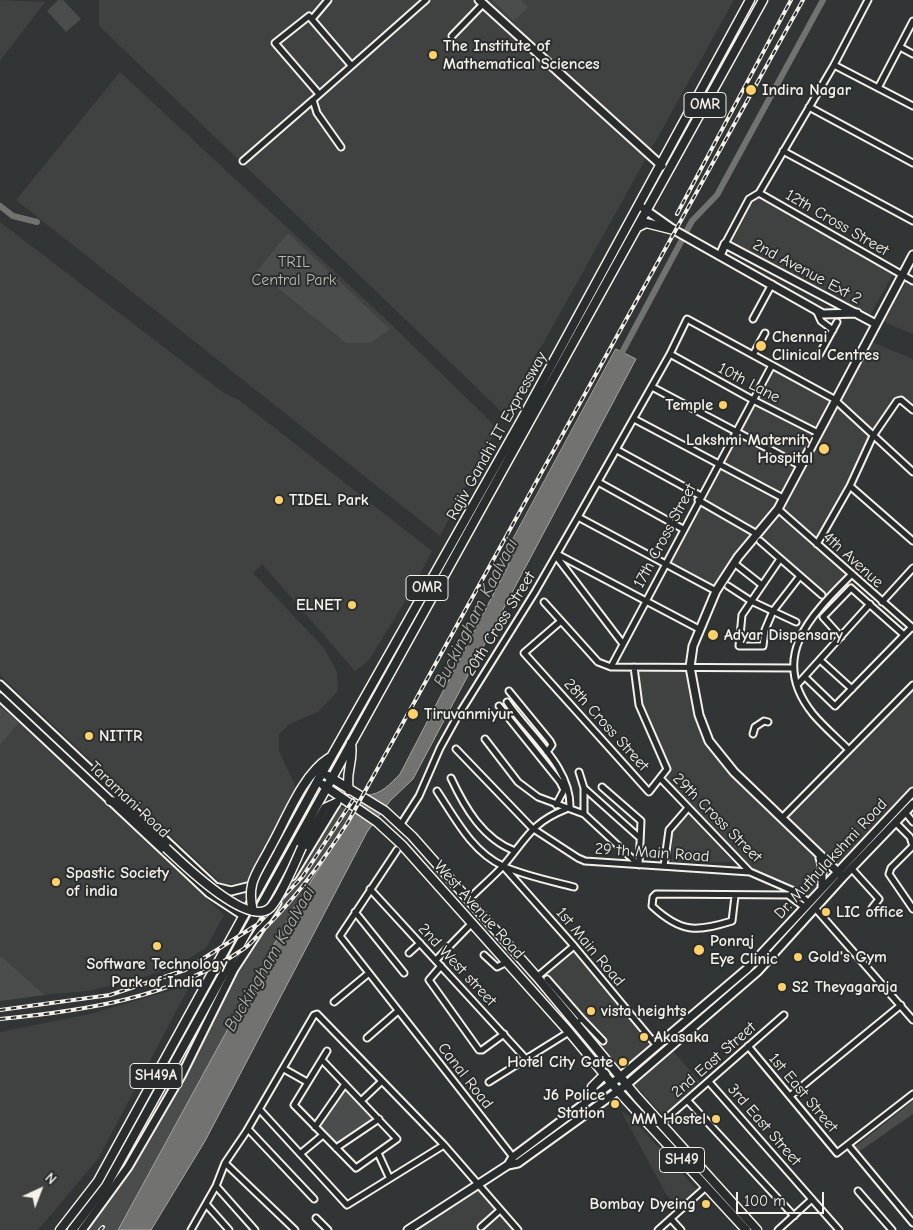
<!DOCTYPE html>
<html>
<head>
<meta charset="utf-8">
<style>
	body { margin:0 }
	#map { position:relative; width:913px; height:1230px; overflow:hidden; background:#323535; font-family:"Comic Neue",sans-serif }
	canvas { display:block }
	.north { position:absolute; left:15px; top:1165px; width:50px; height:50px; -webkit-text-stroke:4px #2a2d2e; paint-order:stroke; rotate:43deg; font-size:14px; font-weight:700; line-height:20px; text-align:center; color:#f4f1e8 }
	.north::after { content:''; display:block; margin:auto; width:18px; height:22px; background:#f4f1e8; clip-path:polygon(50% 0,100% 100%,50% 72%,0 100%) }
	.scale { position:absolute; left:736px; top:1192px; width:88px; height:22px; box-sizing:border-box; border:2px solid #f4f1e8; border-top:0; padding-left:6px; font-size:15px; line-height:18px; white-space:nowrap; color:#f4f1e8; -webkit-text-stroke:4px #2a2d2e; paint-order:stroke }
</style>
</head>
<body>
<div id="map">
<canvas width="913" height="1230"></canvas>
<div class="north">N</div>
<div class="scale">100 m</div>
</div>
<script>
const g = document.querySelector('canvas').getContext('2d');
g.lineJoin = 'round';
function fillPath(path, color) { g.fillStyle = color; g.fill(path, 'evenodd'); }
function strokePath(path, color, width, dash) { g.strokeStyle = color; g.lineWidth = width; g.lineCap = dash ? 'butt' : 'round'; g.setLineDash(dash || []); g.stroke(path); }
function label(font, color, halo, rows, align = 'center') {
  g.font = font + ' "Comic Neue",sans-serif'; g.lineWidth = 4; g.setLineDash([]); g.textBaseline = 'middle'; g.strokeStyle = halo; g.fillStyle = color; for (const [text, x, y, turn = 0] of rows) {
    g.save(); g.translate(x, y); g.rotate((+turn || 0) * Math.PI / 180); g.textAlign = isNaN(turn) ? turn : align; if (halo) g.strokeText(text, 0, 0); g.fillText(text, 0, 0); g.restore();
  }
}
const built = new Path2D(`
	M0 0 45 2 0 61Z
	M99 0H734L504 414 99 26Z
	M120 72 391 324 497 428 440 536 16 200Z
	M757 194 895 271 869 317 731 244Z
	M0 222 224 393 239 400 432 551 409 595 369 660 355 671 262 564 253 573 324 648 337 672 338 691 318 712 290 724 279 734V751L297 790 248 880 237 887 222 884 0 675Z
	M909 276 913 278V334L884 322Z
	M872 342 913 359V409L900 398 880 435 841 399Z
	M774 369 831 399 815 429 758 400Z
	M753 401 816 433 778 509 852 574 825 601 757 534 716 591 665 563Z
	M835 402 875 438 817 541 780 508Z
	M634 667H690L709 741 734 772 783 817 913 686V792L808 902 801 895 750 872 660 778 667 769 639 705Z
	M19 723 224 915 206 948 176 966 130 982 87 991 45 995 0 955V745Z
	M689 815 733 862H672V831Z
	M575 945 652 1044 619 1073 538 977Z
	M190 985 98 1159 38 1230H0V1032L90 1014Z
	M673 1051 700 1082 664 1116 636 1086V1080Z
	M621 1111 632 1118 697 1190 678 1208 666 1194Z
	M477 1188 515 1230H414Z`);
const green = new Path2D(`
	M58 0H63L81 19 66 32 47 11Z
	M492 0H521L528 7 514 21Z
	M288 233 390 329 370 343H346L257 271Z
	M0 706 19 723 0 745Z
	M336 807H342L355 814 294 908 118 1230H86L120 1185 138 1155C201 1037 262 918 336 807Z
	M0 955 45 995 0 1001Z
	M345 1087 375 1119 336 1145 318 1126Z
	M913 1101V1114L857 1153 852 1149Z`);
const water = new Path2D(`
	M616 349 636 359 413 779 390 801 367 832 205 1141 151 1230H118L294 908 366 795C381 795 390 784 400 774L509 564 506 552Z`);
const canal = new Path2D(`
	M0 206 13 216 37 222
	M619 358 692 221 717 195 823 0`);
const street = new Path2D(`
	M312 19 328 0
	M452 36 483 4
	M900 47 913 54
	M834 65 913 106
	M878 88 913 21
	M319 94 275 43 309 16 351 65
	M809 107 913 163
	M341 147 317 113 313 100 426 0
	M783 151 913 221
	M243 161 313 100
	M759 193 913 281
	M725 244 749 199 759 193 834 65 868 0
	M816 310 821 321 833 330
	M753 319 772 284
	M670 354 753 400 818 433
	M753 355 765 333
	M819 355 837 322
	M652 387 801 466
	M634 419 783 498
	M617 450 701 496
	M598 482 683 529
	M850 486 913 541
	M698 500 757 534
	M778 509 913 628
	M578 517 716 591
	M760 541 822 595
	M817 544 850 486 873 436 897 401 901 400 913 410
	M557 554 699 629
	M556 556 623 644
	M780 559 742 615 739 646H763L765 630 773 611 800 576
	M734 563 762 585
	M728 586 751 601 796 622
	M544 602 598 662 611 667 793 668
	M882 602 913 568
	M561 621 524 653 649 792 667 769 639 705 634 667
	M841 637 823 617 851 588 904 635
	M820 660 852 689
	M611 667 772 365
	M805 677 835 706 912 627
	M797 685 870 604
	M509 691 550 741 552 745 547 752
	M507 702C529 735 572 767 570 809
	M499 706 560 782 564 790 556 805
	M753 734 755 727 764 721 768 722
	M485 739 518 782 538 797 584 814 638 864
	M456 749 532 828 578 858 585 861 750 872
	M848 749C837 738 823 726 813 714 767 657 812 614 852 574
	M579 772 584 788V814
	M451 778C465 808 483 839 515 851
	M660 778 750 872 796 892 808 902
	M602 787 641 821 639 865
	M584 788 640 838
	M437 791C455 818 472 852 503 866 525 876 551 881 574 887
	M905 812 913 822
	M783 817 913 685
	M895 822 910 837 913 846 891 868 889 874 913 909
	M401 824 419 796 440 748 456 719 535 592 578 517 670 354 687 319 834 399 913 472
	M397 850 340 936 513 1157
	M503 866 574 946 657 1046
	M664 866 669 830 688 808
	M851 868 879 899 872 908
	M370 889 526 1059
	M735 896 732 921C696 932 681 933 652 906L653 897 656 894 788 895 804 907
	M468 900C480 888 493 877 504 865 527 838 531 823 566 809
	M815 908 913 1020
	M355 912 404 973
	M409 953 420 943
	M484 955 497 967 507 962
	M436 960 472 923
	M441 966 429 980 479 1050H482L504 1034
	M537 977 574 946
	M547 979 581 1018
	M334 1002 369 973
	M580 1020 581 1018 603 1041
	M367 1038 398 1011
	M748 1046 837 1153 913 1094
	M322 1060 397 1139 356 1168 294 1105 327 1051
	M284 1069 307 1082
	M489 1082 569 1032
	M709 1082 839 1230
	M790 1096 901 1005
	M361 1101 382 1081
	M688 1101 794 1216
	M260 1110 347 1205 444 1145
	M661 1123 784 1015
	M315 1127 345 1084
	M248 1129 314 1199
	M849 1146 913 1223
	M336 1148 379 1119
	M378 1153 389 1177
	M300 1154 323 1135
	M225 1163 295 1230
	M216 1186 255 1230
	M858 1191 892 1230
	M206 1204 229 1230
	M316 1218 328 1230
	M671 1219 681 1230
	M481 1227 500 1210
	M191 1230 216 1186 225 1163 246 1132 314 1015 317 1014 444 1145 518 1230
	M658 1230 706 1187
	M778 1230 812 1199`);
const secondary = new Path2D(`
	M479 0 662 166
	M640 206 674 230 823 314 857 313
	M720 256 725 244 876 324
	M0 685 215 887 231 891 255 885
	M0 697 209 893 244 916
	M820 858 822 865V887
	M292 876 337 802
	M843 877 734 772 709 741 699 715 690 667 693 646 716 591 738 557 778 509 913 255
	M508 1165 513 1157 620 1077 747 969 913 792
	M82 1230 128 1167 181 1076 234 969 277 903
	M408 1230 508 1165 518 1163 626 1085 758 971 843 877 913 804`);
const primary = new Path2D(`
	M638 227 646 223 674 230
	M328 776 385 811 412 836 537 977 637 1097 757 1230
	M323 785 377 822 402 845 569 1032 618 1091 746 1230
	M349 790C345 772 354 763 351 743
	M110 801 117 802 166 848
	M302 847 325 808 336 803
	M270 848C286 820 302 775 329 758
	M594 1095 592 1087 605 1074
	M60 1230 98 1181 317 782 522 419 750 0
	M72 1230 106 1186 763 0`);
const rail = new Path2D(`
	M677 214 791 0
	M0 1010 110 995 185 970 258 924 303 876 353 800
	M0 1019C83 1011 171 998 242 950 250 945 257 936 264 929 297 897 323 861 348 822L803 0
	M100 1230 103 1227`);
const primaryBridge = new Path2D(`
	M166 848C182 863 248 928 270 908 281 897 295 862 302 847
	M253 911C246 883 257 873 270 848`);
const markers = [
	[433,55,5,"#ffd166"],
	[751,90,6,"#ffd166"],
	[761,346,6,"#ffd166"],
	[723,405,5,"#ffd166"],
	[824,449,6,"#ffd166"],
	[279,500,5,"#ffd166"],
	[352,605,5,"#ffd166"],
	[713,635,6,"#ffd166"],
	[413,714,6,"#ffd166"],
	[89,736,5,"#ffd166"],
	[56,882,5,"#ffd166"],
	[826,912,5,"#ffd166"],
	[157,946,5,"#ffd166"],
	[699,950,6,"#ffd166"],
	[798,957,5,"#ffd166"],
	[782,987,5,"#ffd166"],
	[591,1011,5,"#ffd166"],
	[644,1037,5,"#ffd166"],
	[623,1062,5,"#ffd166"],
	[615,1104,5,"#ffd166"],
	[716,1119,5,"#ffd166"],
	[706,1204,5,"#ffd166"]
];
const shields = [
	[705,105,42],
	[427,588,42],
	[156,1076,52],
	[682,1160,45]
];
const shieldNames = [
	["OMR",705,105],
	["OMR",427,588],
	["SH49A",156,1076],
	["SH49",682,1160]
];
const poiNames = [
	["The Institute of",443,46],
	["Mathematical Sciences",443,64],
	["Indira Nagar",762,90],
	["Chennai",772,337],
	["Clinical Centres",772,355],
	["Temple",713,405,"right"],
	["Lakshmi Maternity",813,440,"right"],
	["Hospital",813,458,"right"],
	["TIDEL Park",289,500],
	["ELNET",342,605,"right"],
	["Adyar Dispensary",724,635],
	["Tiruvanmiyur",424,714],
	["NITTR",99,736],
	["Spastic Society",66,873],
	["of india",66,891],
	["LIC office",836,912],
	["Ponraj",710,941],
	["Eye Clinic",710,959],
	["Gold's Gym",808,957],
	["Software Technology",157,964,"center"],
	["Park of India",157,982,"center"],
	["S2 Theyagaraja",792,987],
	["vista heights",601,1011],
	["Akasaka",654,1037],
	["Hotel City Gate",613,1062,"right"],
	["J6 Police",605,1095,"right"],
	["Station",605,1113,"right"],
	["MM Hostel",706,1119,"right"],
	["Bombay Dyeing",696,1204,"right"]
];
const streetNames = [
	["12th Cross Street",837,223,30],
	["2nd Avenue Ext 2",807,272,28],
	["10th Lane",749,383,28],
	["Rajiv Gandhi IT Expressway",497,436,-61],
	["17th Cross Street",665,536,-62],
	["4th Avenue",853,560,42],
	["20th Cross Street",500,624,-58],
	["28th Cross Street",606,725,48],
	["Taramani Road",129,800,43],
	["29th Cross Street",717,818,45],
	["29 th Main Road",652,853,4],
	["Dr. Muthulakshmi Road",831,859,-47],
	["West Avenue Road",479,910,48],
	["1st Main Road",590,947,50],
	["2nd West street",457,965,47],
	["2nd East Street",714,1060,-41],
	["Canal Road",465,1076,52],
	["1st East Street",803,1093,50],
	["3rd East Street",764,1125,49]
];
const parkNames = [
	["TRIL",294,262],
	["Central Park",294,280]
];
const waterNames = [
	["Buckingham Kaalvaai",476,613,-63],
	["Buckingham Kaalvaai",270,959,-60]
];
fillPath(built, '#404242');
fillPath(green, '#4b4d4c');
fillPath(water, '#727370');
strokePath(water, '#a6a5a0', 1);
strokePath(canal, '#727370', 6);
strokePath(street, '#f4f1e8', 9);
strokePath(secondary, '#f4f1e8', 11);
strokePath(primary, '#f4f1e8', 11);
strokePath(street, '#2a2d2e', 5);
strokePath(secondary, '#2a2d2e', 7);
strokePath(primary, '#2a2d2e', 8);
strokePath(rail, '#f4f1e8', 4);
strokePath(rail, '#2a2d2e', 2, [5.5]);
strokePath(primaryBridge, '#f4f1e8', 11, []);
strokePath(primaryBridge, '#2a2d2e', 8);
for (const [x, y, r, color] of markers) { const dot = new Path2D(); dot.arc(x, y, r, 0, 2 * Math.PI); g.fillStyle = color; g.fill(dot); strokePath(dot, '#2a2d2e', 2); }
for (const [x, y, w] of shields) { const box = new Path2D(); box.roundRect(x - w / 2, y - 12.5, w, 25, 4); g.fillStyle = '#2a2d2e'; g.fill(box); strokePath(box, '#f4f1e8', 1); }
label('bold 15px', '#f4f1e8', null, shieldNames);
label('bold 16px', '#f4f1e8', '#2a2d2e', poiNames, 'left');
label('16px', '#f4f1e8', '#2a2d2e', streetNames);
label('16px', '#b9b8b1', '#2a2d2e', parkNames);
label('italic 18px', '#b3b2ac', '#2a2d2e', waterNames);
</script>
</body>
</html>
